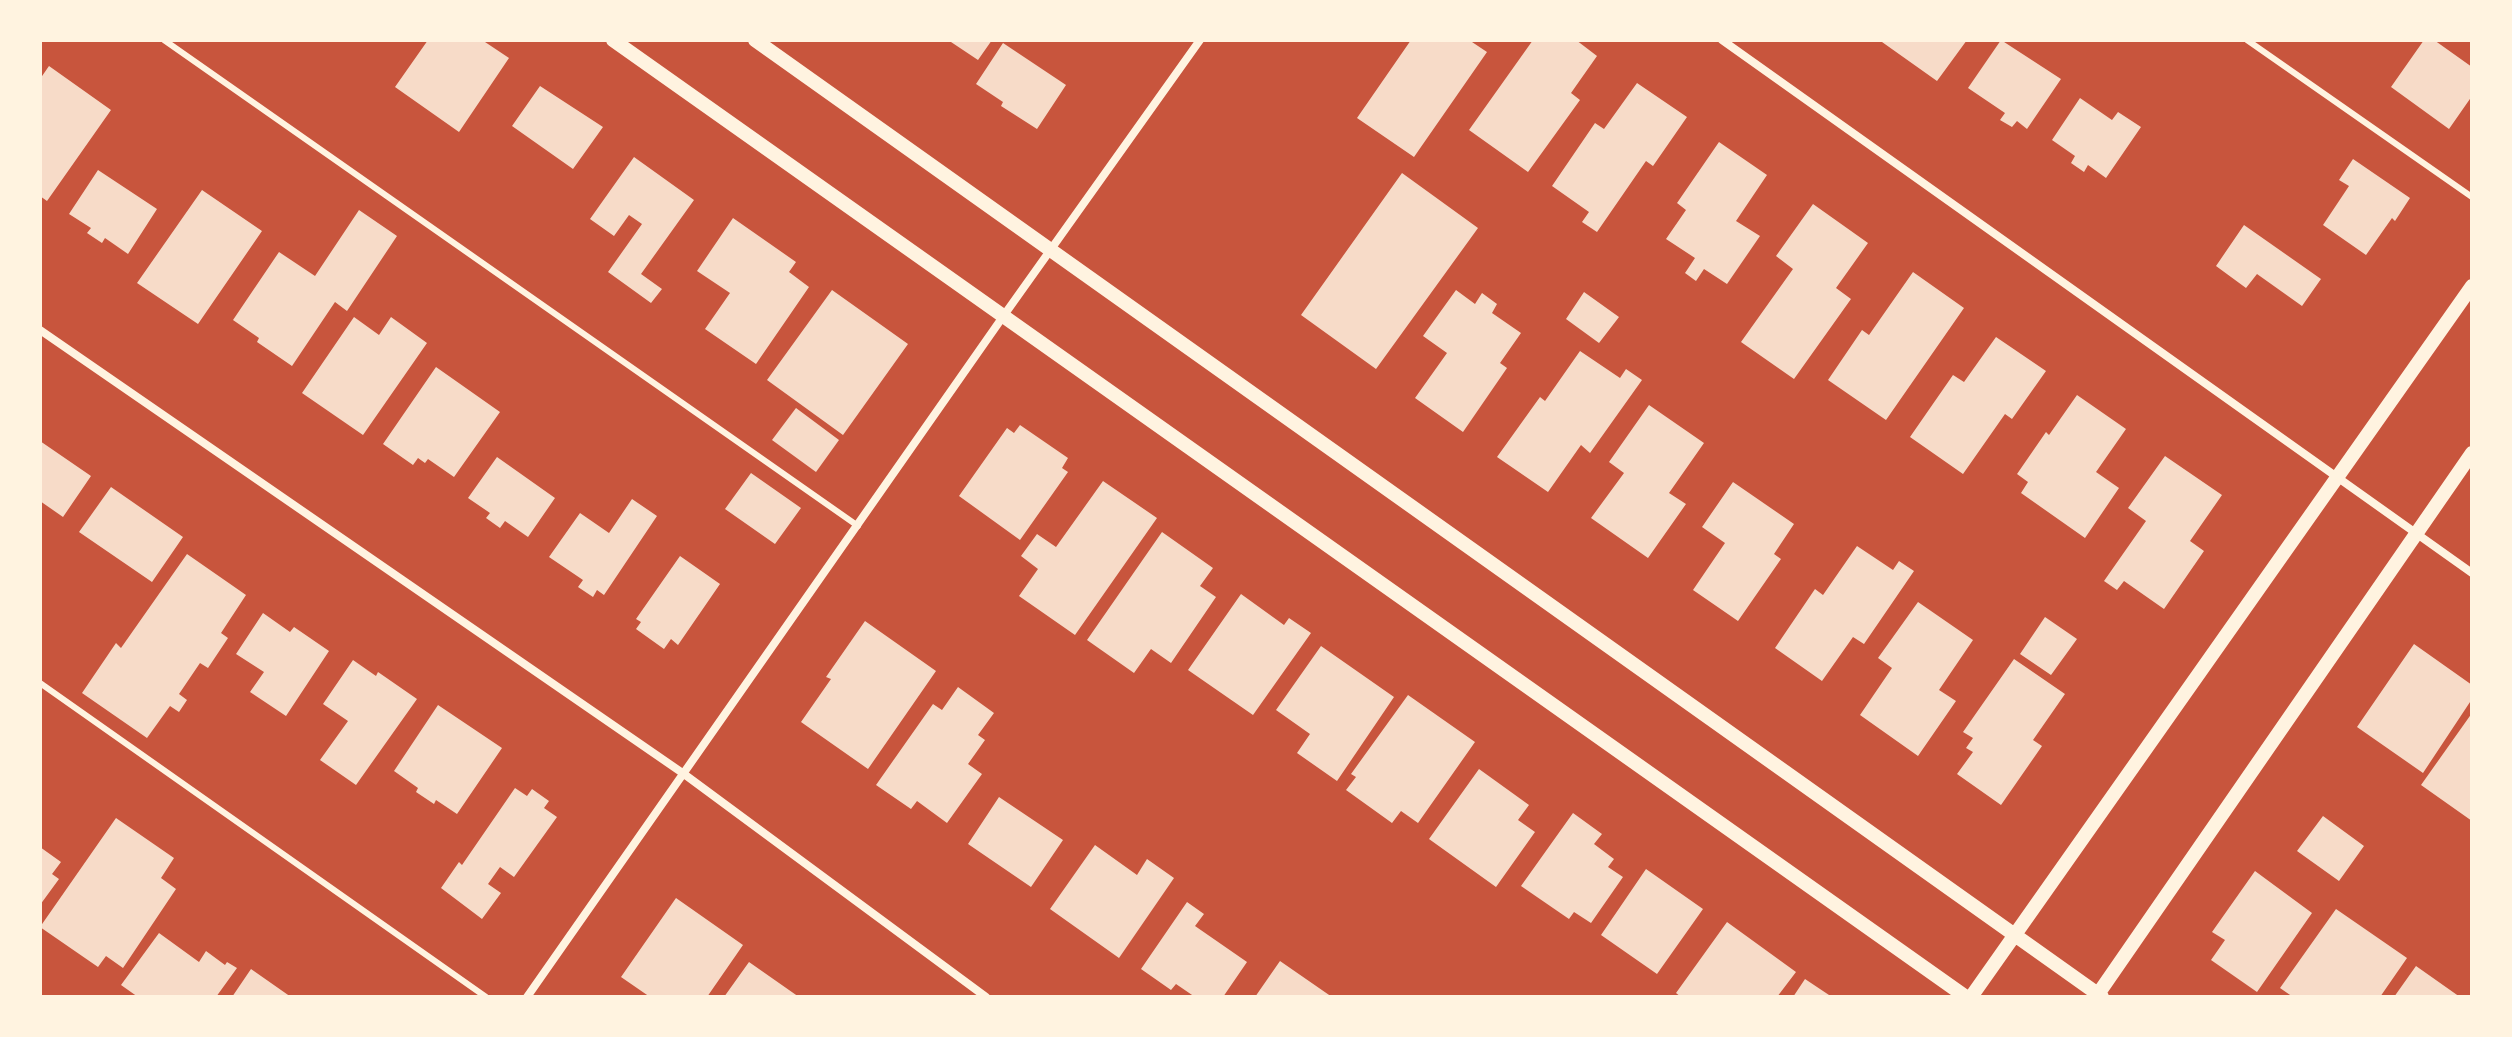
<!DOCTYPE html>
<html>
<head>
<meta charset="utf-8">
<style>
	body { margin:0 }
	#map { position:relative; width:2512px; height:1037px; overflow:hidden; background:#c8553d; font-family:Jost,sans-serif }
	canvas { display:block }
	.frame { position:absolute; inset:0; border:42px solid #fff3e0; pointer-events:none }
</style>
</head>
<body>
<div id="map">
<canvas width="2512" height="1037"></canvas>
<div class="frame"></div>
</div>
<script>
const g = document.querySelector('canvas').getContext('2d');
g.lineJoin = 'round';
function fillPath(path, color) { g.fillStyle = color; g.fill(path, 'evenodd'); }
function strokePath(path, color, width, dash) { g.strokeStyle = color; g.lineWidth = width; g.lineCap = dash ? 'butt' : 'round'; g.setLineDash(dash || []); g.stroke(path); }
const building = new Path2D(`
	M428 40H482L509 58 459 132 395 87Z
	M948 40H992L978 60Z
	M1411 40H1469L1487 52 1414 157 1357 118Z
	M1533 40H1576L1597 56 1571 93 1580 100 1528 172 1469 130Z
	M1884 40H1967L1937 81 1882 42Z
	M2001 40 2061 79 2027 129 2017 121 2012 127 2000 120 2005 113 1968 88Z
	M2424 40H2434L2472 67V96L2449 129 2391 87Z
	M1003 43 1066 85 1037 129 1001 106 1003 102 976 84Z
	M49 66 111 110 47 201 40 196V79Z
	M1637 83 1687 117 1653 166 1646 161 1597 232 1582 222 1589 212 1552 186 1595 123 1604 129Z
	M540 86 603 127 573 169 512 126Z
	M2080 98 2112 120 2118 112 2141 127 2106 178 2088 165 2084 172 2071 163 2075 156 2052 140Z
	M1719 142 1767 175 1736 221 1760 236 1727 284 1704 269 1696 281 1685 273 1695 258 1666 239 1686 210 1677 203Z
	M634 157 694 200 641 274 662 289 651 303 608 272 642 224 629 215 614 236 590 219Z
	M2353 159 2410 198 2395 221 2392 218 2366 255 2323 225 2349 186 2339 180Z
	M98 170 157 209 128 254 105 238 102 243 87 233 91 228 69 214Z
	M1402 173 1478 228 1376 369 1301 315Z
	M202 190 262 231 198 324 137 283Z
	M1813 204 1868 243 1836 288 1851 299 1794 379 1741 342 1793 269 1776 256Z
	M359 210 397 236 347 311 335 302 292 366 257 342 259 338 233 320 279 252 315 276Z
	M733 218 796 262 789 272 809 287 756 364 705 329 730 293 697 271Z
	M2244 225 2321 279 2302 306 2257 274 2246 288 2216 266Z
	M1913 272 1964 308 1886 420 1828 380 1862 330 1869 335Z
	M832 290 908 344 843 435 767 380Z
	M1456 290 1475 304 1482 293 1497 304 1492 313 1521 333 1500 363 1507 368 1463 432 1415 398 1447 353 1423 336Z
	M1584 292 1619 317 1599 343 1566 319Z
	M354 317 379 335 391 317 427 343 363 435 302 393Z
	M1996 337 2046 371 2012 419 2005 414 1963 474 1910 437 1953 375 1964 382Z
	M1580 351 1620 378 1626 369 1642 380 1590 453 1581 445 1548 492 1497 457 1540 397 1545 401Z
	M436 367 500 412 454 477 428 459 425 463 418 458 413 465 383 444Z
	M2077 395 2126 429 2096 472 2119 488 2085 538 2021 493 2028 482 2017 474 2046 432 2049 435Z
	M1649 405 1704 443 1669 493 1686 504 1648 558 1591 518 1624 473 1609 462Z
	M796 408 839 440 816 472 772 440Z
	M1020 425 1068 458 1062 468 1068 472 1020 540 959 496 1007 428 1014 433Z
	M40 441 91 476 63 517 40 501Z
	M2165 456 2222 495 2190 541 2204 551 2164 609 2124 581 2117 590 2104 581 2146 521 2128 508Z
	M497 457 555 498 528 537 505 521 500 528 486 518 490 513 468 498Z
	M751 473 801 508 775 544 725 509Z
	M1103 481 1157 518 1075 635 1019 596 1038 569 1021 556 1037 534 1056 547Z
	M1733 482 1794 524 1774 554 1781 559 1738 621 1693 590 1725 543 1702 527Z
	M111 487 183 537 152 582 79 532Z
	M632 499 657 516 604 595 597 590 593 597 578 587 583 580 549 557 580 513 609 533Z
	M1162 532 1213 568 1200 586 1216 597 1171 663 1151 649 1134 673 1087 640Z
	M1857 546 1893 570 1899 561 1914 571 1864 644 1853 637 1822 681 1775 648 1815 589 1823 595Z
	M187 554 246 595 221 633 228 638 208 668 200 663 179 694 187 700 179 712 170 706 147 738 82 693 116 643 121 648Z
	M680 556 720 584 678 645 671 639 664 649 636 629 641 622 636 619Z
	M1241 594 1284 625 1289 618 1311 633 1253 715 1188 670Z
	M1918 602 1973 640 1939 690 1956 701 1918 756 1860 715 1892 668 1878 658Z
	M263 613 290 632 294 627 329 651 286 716 250 692 264 672 236 654Z
	M2045 617 2077 639 2051 675 2020 654Z
	M865 621 936 671 868 769 801 722 831 679 826 677Z
	M2414 644 2472 685V699L2423 773 2357 727Z
	M1321 646 1394 697 1337 781 1297 753 1310 734 1276 710Z
	M2014 659 2065 694 2033 740 2042 746 2001 805 1957 774 1973 752 1966 748 1973 738 1963 732Z
	M353 660 376 676 378 672 417 699 356 785 320 760 348 721 323 704Z
	M958 687 994 713 978 735 985 740 968 764 982 774 947 823 917 801 911 809 876 785 933 704 942 710Z
	M1408 695 1475 742 1418 823 1401 811 1392 823 1346 790 1356 777 1351 774Z
	M438 705 502 748 457 814 436 800 434 804 416 792 418 788 394 771Z
	M2472 713V821L2421 785Z
	M1479 769 1529 805 1518 820 1535 832 1496 887 1429 839Z
	M515 788 527 796 532 789 549 801 544 808 557 817 514 877 500 867 488 884 501 893 482 919 441 888 459 862 462 865Z
	M999 797 1063 840 1031 887 968 844Z
	M1573 813 1602 834 1594 844 1614 859 1608 867 1623 877 1591 923 1574 912 1569 919 1521 886Z
	M2323 816 2364 846 2339 881 2297 851Z
	M116 818 174 858 161 878 176 889 123 968 106 956 98 967 40 927Z
	M1095 845 1137 875 1147 859 1174 878 1119 958 1050 909Z
	M40 847 61 862 52 874 59 879 40 905Z
	M1646 869 1703 909 1657 974 1601 935Z
	M2255 871 2312 913 2257 992 2211 960 2225 940 2212 932Z
	M676 898 743 945 707 997H650L621 977Z
	M1187 902 1204 914 1195 926 1247 962 1223 997H1195L1176 984 1171 990 1141 969Z
	M2336 909 2407 958 2380 997H2293L2280 988Z
	M1727 922 1796 972 1777 997H1681L1676 993Z
	M159 933 199 962 206 951 225 965 227 962 237 968 216 997H138L121 985Z
	M1280 961 1332 997H1255Z
	M749 962 799 997H724Z
	M2416 966 2460 997H2394Z
	M251 969 291 997H232Z
	M1805 979 1832 997H1793Z`);
const service = new Path2D(`
	M164 40 858 526
	M2247 40 2472 197
	M40 683 486 997`);
const minor = new Path2D(`
	M1722 40 2472 573
	M40 330 684 774 986 997
	M527 997 1002 318 1200 40`);
const tertiary = new Path2D(`
	M613 40 1966 997
	M755 40 2102 997
	M1971 997 2472 286
	M2096 997 2472 453`);
fillPath(building, '#f7dbc8');
strokePath(service, '#fff3e0', 6);
strokePath(minor, '#fff3e0', 8);
strokePath(tertiary, '#fff3e0', 14);
</script>
</body>
</html>
